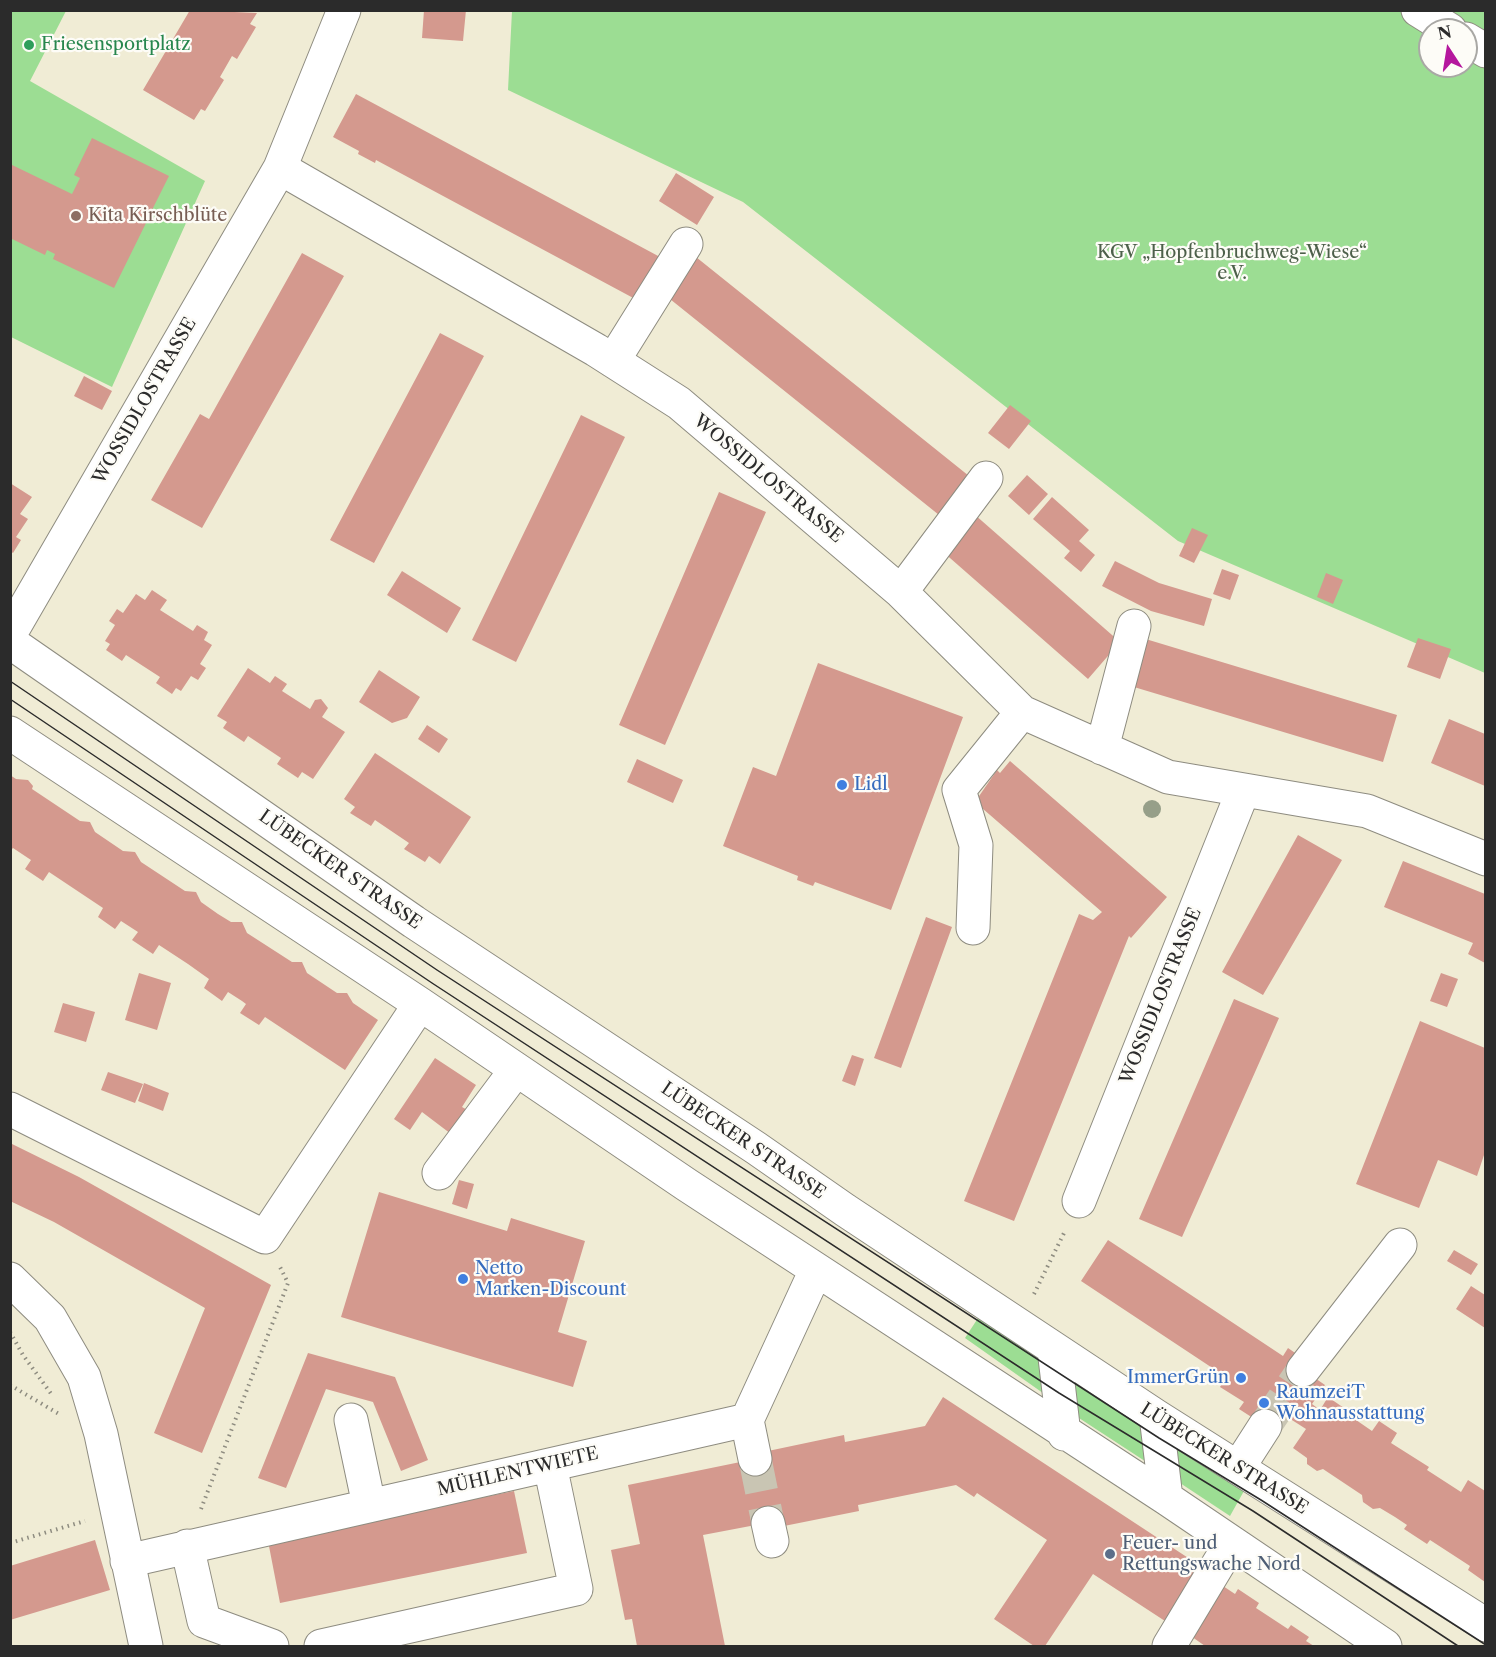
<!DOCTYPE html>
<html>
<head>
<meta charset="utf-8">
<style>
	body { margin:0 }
	#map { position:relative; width:1496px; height:1657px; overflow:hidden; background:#f0ecd5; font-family:"Libre Caslon Text",serif }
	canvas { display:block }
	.frame { position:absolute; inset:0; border:12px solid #2b2b2b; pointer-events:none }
	.north { position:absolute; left:1418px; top:18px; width:60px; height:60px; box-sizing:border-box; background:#fdfcf7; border:2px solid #a9a8a5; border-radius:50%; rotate:348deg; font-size:16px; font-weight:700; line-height:24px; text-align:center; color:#2b2b2b }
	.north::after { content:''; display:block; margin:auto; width:21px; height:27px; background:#b5179e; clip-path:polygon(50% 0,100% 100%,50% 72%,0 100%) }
</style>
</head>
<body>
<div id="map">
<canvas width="1496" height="1657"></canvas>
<div class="frame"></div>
<div class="north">N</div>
</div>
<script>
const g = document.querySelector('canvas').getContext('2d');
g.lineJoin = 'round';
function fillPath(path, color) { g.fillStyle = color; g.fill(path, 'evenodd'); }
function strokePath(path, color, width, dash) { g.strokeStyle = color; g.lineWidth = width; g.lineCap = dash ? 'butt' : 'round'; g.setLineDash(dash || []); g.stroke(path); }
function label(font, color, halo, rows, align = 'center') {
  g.font = font + ' "Libre Caslon Text",serif'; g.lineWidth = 4.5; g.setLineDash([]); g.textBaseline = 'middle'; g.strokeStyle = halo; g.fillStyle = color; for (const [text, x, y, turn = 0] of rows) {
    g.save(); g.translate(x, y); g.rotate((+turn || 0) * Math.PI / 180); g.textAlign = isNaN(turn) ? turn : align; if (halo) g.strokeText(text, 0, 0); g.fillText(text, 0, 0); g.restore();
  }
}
const green = new Path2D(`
	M10 11H66L30 81 205 181 112 387 11 337Z
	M512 11H1485V673L1178 541 743 202 508 90ZM1430 30H1466V66H1430Z
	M982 1312 1040 1351 1050 1398 965 1338Z
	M1071 1371 1143 1419 1154 1467 1079 1418Z
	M1168 1433 1249 1482 1230 1516 1177 1481Z`);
const building = new Path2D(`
	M190 10 257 13 250 24 256 27 237 59 232 56 220 77 224 80 205 111 201 109 194 120 143 90Z
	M424 10H466L463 41 422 38Z
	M356 94 660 257 637 300 376 160 375 163 358 154 359 151 333 137Z
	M92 138 169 176 151 212 145 210 140 220 146 223 114 288 53 259 55 254 47 250 45 255 10 238V164L72 194 80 178 74 175Z
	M676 173 714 197 697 225 659 201Z
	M302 253 344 276 202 528 151 500 200 414 209 419Z
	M696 257 974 480 944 519 665 295Z
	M440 333 484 356 374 563 330 540Z
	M84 376 112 391 102 410 74 396Z
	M1010 405 1031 421 1009 449 988 433Z
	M581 415 625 437 516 662 472 640Z
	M1027 475 1048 494 1029 515 1008 496Z
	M10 483 32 497 20 514 28 519 16 537 21 540 13 553 10 551Z
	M719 492 766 512 665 745 619 725Z
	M1052 497 1089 530 1079 541 1095 555 1081 572 1064 558 1070 551 1033 519Z
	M974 514 1120 642 1088 679 942 551Z
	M1192 528 1208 535 1194 563 1179 556Z
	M1115 561 1159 583 1212 599 1204 626 1151 611 1102 586Z
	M1222 569 1239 575 1230 600 1213 594Z
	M402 571 461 608 447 633 387 595Z
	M1326 573 1343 580 1333 604 1317 597Z
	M152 590 167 600 160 610 193 631 197 625 208 632 204 640 212 645 200 664 206 668 198 680 191 676 181 691 176 688 172 694 156 683 160 677 126 655 122 661 106 650 110 644 105 641 115 625 109 621 117 609 123 613 136 594 145 600Z
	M1139 637 1397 715 1383 762 1124 684Z
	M1418 638 1451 649 1440 679 1407 667Z
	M818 663 963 717 891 910 815 882 813 886 797 880 798 876 723 846 753 767 776 776Z
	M248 668 270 683 275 676 287 684 282 691 310 709 315 700 321 699 328 708 322 717 345 732 313 779 302 772 298 778 277 764 281 758 248 736 244 742 223 728 227 722 217 716Z
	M379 670 420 697 407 718 392 723 359 702Z
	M1449 719 1485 734V786L1431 763Z
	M427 725 448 739 439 753 418 739Z
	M375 753 471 817 440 864 429 856 425 862 404 849 409 843 375 820 371 826 350 813 355 807 344 799Z
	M637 759 683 780 673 803 627 782Z
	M1010 761 1167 897 1131 938 1129 936 1014 1221 964 1201 1079 914 1093 920 1102 912 975 802 997 770 1000 773Z
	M10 775 16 779 28 780 33 786 32 789 80 821 90 822 95 832 123 851 135 852 141 862 185 891 196 892 201 902 218 914 231 922H242L247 933 292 962H302L307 973 337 993H347L353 1003 378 1020 345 1070 265 1017 259 1025 240 1013 246 1004 242 1001 228 992 222 1001 204 988 209 979 188 964 159 945 153 954 132 940 138 932 121 921 115 929 98 917 103 908 49 872 43 881 25 869 31 860 13 848 10 851Z
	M1298 835 1342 860 1263 995 1222 972Z
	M1403 861 1485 894V963L1468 954 1473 943 1384 907Z
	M926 917 952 927 901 1068 874 1058Z
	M139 973 171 983 157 1030 125 1020Z
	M1441 973 1458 979 1447 1007 1430 1001Z
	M1234 999 1279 1018 1182 1237 1139 1219Z
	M63 1003 95 1012 86 1042 54 1032Z
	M1420 1021 1485 1048V1152L1477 1176 1438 1160 1419 1208 1356 1184Z
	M852 1055 864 1059 855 1086 842 1081Z
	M435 1058 476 1085 462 1107 471 1112 455 1137 422 1112 410 1130 394 1119Z
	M108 1072 143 1084 135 1103 101 1090Z
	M144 1083 169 1093 163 1111 138 1101Z
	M10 1143 79 1177 271 1285 202 1453 154 1433 205 1308 54 1222 10 1201Z
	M459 1180 474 1184 467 1209 452 1204Z
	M379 1192 507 1231 511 1218 585 1241 558 1332 587 1341 573 1387 341 1317Z
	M1108 1240 1283 1356 1288 1348 1301 1357 1296 1365 1325 1385 1312 1404 1320 1410 1328 1397 1344 1408 1343 1411 1372 1431 1379 1421 1397 1433 1391 1443 1429 1467 1427 1470 1461 1492 1468 1480 1485 1491V1582L1468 1570 1470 1566 1430 1540 1427 1544 1404 1529 1407 1525 1395 1517 1380 1508 1373 1509 1363 1502 1362 1495 1323 1469 1317 1471 1307 1464V1458L1293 1448 1306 1429 1281 1413 1270 1429 1239 1409 1244 1402 1220 1387 1226 1377 1081 1281Z
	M1454 1250 1478 1264 1471 1275 1447 1261Z
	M1471 1286 1485 1295V1328L1456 1309Z
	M308 1353 395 1377 428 1460 401 1471 373 1402 326 1389 286 1488 258 1478Z
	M943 1397 1202 1567 1165 1621 1093 1574 1045 1646H1034L994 1619 1047 1540 977 1493 974 1497 956 1485 858 1505 859 1511 784 1526 782 1520 703 1535 725 1646H637L632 1619 625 1620 611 1550 640 1544 628 1485 755 1459 768 1451 844 1435 845 1442 925 1426Z
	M514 1491 527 1553 280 1603 268 1541Z
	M95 1540 110 1590 10 1620V1566Z
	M1223 1586 1235 1594 1238 1589 1259 1603 1256 1608 1288 1629 1291 1625 1309 1637 1306 1641 1314 1646H1205L1188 1634Z`);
const minorTunnel = new Path2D(`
	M1265 1426 1303 1370
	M755 1459 768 1523`);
const path = new Path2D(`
	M1034 1294 1065 1231
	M10 1332 23 1355 52 1395
	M10 1385 59 1414
	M201 1509 288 1283 280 1267
	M10 1543 85 1521`);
const minor = new Path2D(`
	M1418 10 1450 30
	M1466 39 1486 51
	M280 168 596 350 679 403 901 592 1022 712 1168 777 1367 811 1486 859
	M613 361 686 244
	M901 592 986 478
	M10 634 280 168 344 10
	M10 642 414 922 756 1148 845 1210 1156 1416 1486 1625
	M10 733 420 1004 687 1185 1166 1498 1385 1646
	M1102 748 1134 626
	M973 928 976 845 959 790 1022 712
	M10 1109 265 1237 420 1004
	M439 1173 516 1070
	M1079 1201 1243 791
	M10 1279 50 1318 84 1377 101 1434 146 1646
	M1054 1349 1064 1434
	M1303 1370 1400 1245
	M1156 1416 1166 1498
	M351 1420 369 1505
	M747 1420 755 1459
	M1238 1468 1265 1426
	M768 1523 772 1541
	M187 1546 204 1621 272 1646
	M127 1561 747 1420 816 1270
	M321 1646 576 1589 550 1465
	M1169 1646 1231 1543`);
const tram = new Path2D(`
	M10 681 437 970 1159 1438 1261 1500 1486 1645
	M10 699 432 983 1059 1393 1253 1511 1458 1646`);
const trees = [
	[1152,809]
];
const markers = [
	[29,45,6,"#2e9e5b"],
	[76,216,6,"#8d6e63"],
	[842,785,6,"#3f7fe0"],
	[463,1279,6,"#3f7fe0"],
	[1241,1378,6,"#3f7fe0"],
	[1264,1403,6,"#3f7fe0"],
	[1110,1554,6,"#5c6f8a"]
];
const leisureNames = [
	["Friesensportplatz",41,45]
];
const educationNames = [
	["Kita Kirschblüte",88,216]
];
const parkNames = [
	["KGV „Hopfenbruchweg-Wiese“",1232,253],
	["e.V.",1232,274]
];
const streetNames = [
	["WOSSIDLOSTRASSE",145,401,-60],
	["WOSSIDLOSTRASSE",768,479,40],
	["LÜBECKER STRASSE",340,870,35],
	["WOSSIDLOSTRASSE",1161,996,-68],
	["LÜBECKER STRASSE",743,1141,34],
	["LÜBECKER STRASSE",1224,1459,32],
	["MÜHLENTWIETE",518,1472,-13]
];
const shopNames = [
	["Lidl",854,785],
	["Netto",475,1269],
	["Marken-Discount",475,1290],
	["ImmerGrün",1229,1378,"right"],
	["RaumzeiT",1276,1393],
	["Wohnausstattung",1276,1414]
];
const serviceNames = [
	["Feuer- und",1122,1544],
	["Rettungswache Nord",1122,1565]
];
fillPath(green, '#9cdd93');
fillPath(building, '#d4998e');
strokePath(minorTunnel, '#c9c5b3', 33, [33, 16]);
strokePath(minor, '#8e8c80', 35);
strokePath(path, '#8e8c80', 4, [1.5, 4.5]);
strokePath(minor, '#fff', 33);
strokePath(tram, '#2b2b2b', 1.5);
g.fillStyle = '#969f89';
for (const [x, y] of trees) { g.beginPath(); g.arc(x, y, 9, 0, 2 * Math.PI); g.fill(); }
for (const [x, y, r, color] of markers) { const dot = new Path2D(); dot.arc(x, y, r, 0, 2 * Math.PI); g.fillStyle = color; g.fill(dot); strokePath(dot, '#fdfcf7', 2); }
label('18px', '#27864d', '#fdfcf7', leisureNames, 'left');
label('18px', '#785e54', '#fdfcf7', educationNames, 'left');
label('18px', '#4d604a', '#fdfcf7', parkNames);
label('18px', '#2b2b2b', '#fdfcf7', streetNames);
label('18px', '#366cbe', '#fdfcf7', shopNames, 'left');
label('18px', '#4e5e75', '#fdfcf7', serviceNames, 'left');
</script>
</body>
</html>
